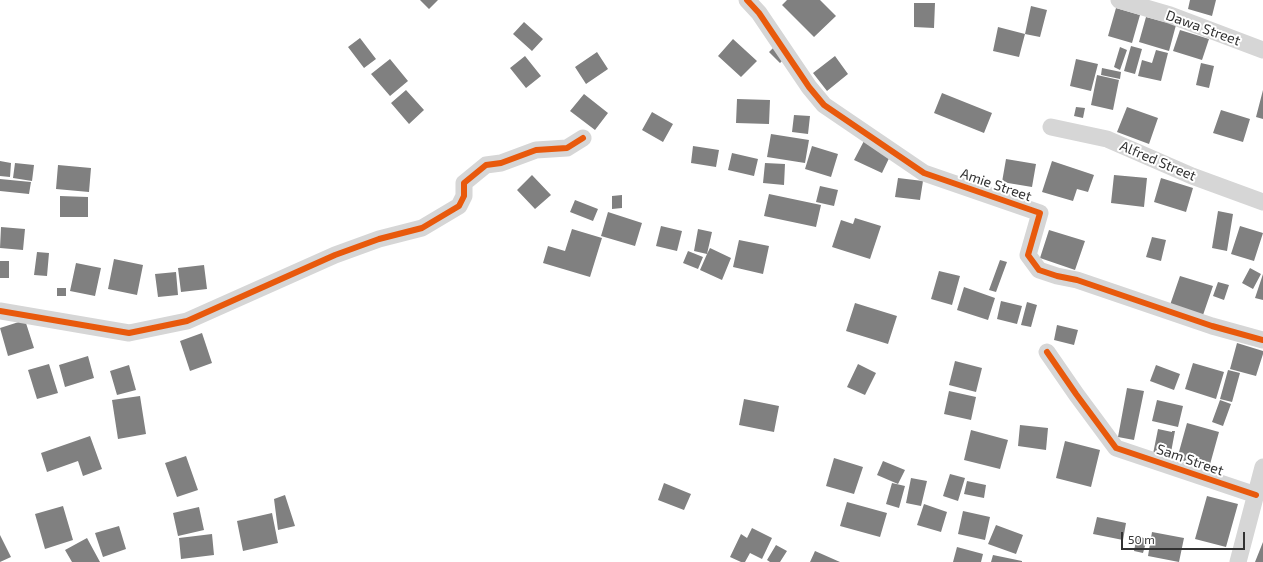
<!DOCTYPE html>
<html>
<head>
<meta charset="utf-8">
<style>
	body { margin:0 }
	#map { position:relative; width:1263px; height:562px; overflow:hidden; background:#fff; font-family:"Exo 2",sans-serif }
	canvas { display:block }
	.scale { position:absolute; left:1121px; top:532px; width:124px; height:18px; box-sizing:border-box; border:2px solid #323232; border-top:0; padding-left:5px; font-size:12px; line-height:14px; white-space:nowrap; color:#323232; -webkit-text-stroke:3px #fff; paint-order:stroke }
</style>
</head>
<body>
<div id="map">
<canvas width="1263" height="562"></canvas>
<div class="scale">50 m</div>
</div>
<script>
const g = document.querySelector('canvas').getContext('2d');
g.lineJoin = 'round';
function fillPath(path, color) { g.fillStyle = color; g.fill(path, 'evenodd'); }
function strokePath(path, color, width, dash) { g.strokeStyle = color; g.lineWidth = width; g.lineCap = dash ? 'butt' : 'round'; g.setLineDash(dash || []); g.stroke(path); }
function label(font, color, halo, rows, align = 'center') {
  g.font = font + ' "Exo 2",sans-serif'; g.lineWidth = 4; g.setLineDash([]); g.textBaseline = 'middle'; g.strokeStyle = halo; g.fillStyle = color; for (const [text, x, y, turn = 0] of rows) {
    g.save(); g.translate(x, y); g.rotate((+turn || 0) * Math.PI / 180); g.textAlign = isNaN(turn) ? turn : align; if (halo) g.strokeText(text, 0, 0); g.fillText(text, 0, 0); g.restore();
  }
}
const building = new Path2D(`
	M420 0H438L429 9Z
	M787 0H820L836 16 814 37 782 5Z
	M1190 0H1216L1212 16 1188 9Z
	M914 3H935L934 28 914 27Z
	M1031 6 1047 10 1040 37 1025 34Z
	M1116 8 1140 15 1132 43 1108 36Z
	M1146 17 1176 25 1169 51 1139 42Z
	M524 22 543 39 532 51 513 34Z
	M998 27 1025 34 1019 57 993 51Z
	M1180 30 1209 39 1202 60 1173 51Z
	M360 38 376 59 364 68 348 47Z
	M733 39 757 61 741 77 718 56Z
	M1131 46 1142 49 1135 74 1124 71Z
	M774 47 786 57 780 63 769 52Z
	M1120 47 1127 50 1120 70 1114 67Z
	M1156 50 1168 53 1161 81 1138 76 1142 60 1152 63Z
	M597 52 608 69 586 84 575 67Z
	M525 56 541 76 526 88 510 68Z
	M835 56 848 74 827 91 813 73Z
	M390 59 408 81 390 96 371 74Z
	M1076 59 1098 64 1091 91 1070 86Z
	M1201 63 1214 66 1209 88 1196 85Z
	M1102 68 1121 72 1120 79 1101 75Z
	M1097 75 1119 80 1113 110 1091 105Z
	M406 90 424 110 409 124 391 103Z
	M1263 90V119L1256 117Z
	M942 93 992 113 984 133 934 113Z
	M584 94 608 113 595 130 570 111Z
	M737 99 770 100 769 124 736 123Z
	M1076 107 1085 108 1083 118 1074 116Z
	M1127 107 1158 118 1149 144 1117 132Z
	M1221 110 1250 119 1243 142 1213 133Z
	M652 112 673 124 663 142 642 130Z
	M794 115 810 116 808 134 792 132Z
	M771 134 809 140 805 163 767 157Z
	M865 139 892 152 882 173 854 160Z
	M693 146 719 150 716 167 691 163Z
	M812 146 838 154 831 177 805 169Z
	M732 153 758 159 754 176 728 170Z
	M1006 159 1036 164 1032 187 1002 182Z
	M0 161 11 163 10 177 0 176Z
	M1052 161 1094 175 1088 192 1077 189 1073 201 1042 192Z
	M15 163 34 165 32 181 13 178Z
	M765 163 785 164 784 185 763 183Z
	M58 165 91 168 89 192 56 189Z
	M532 175 551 195 535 209 517 190Z
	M1114 175 1147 178 1144 207 1111 203Z
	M898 178 923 181 920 200 895 197Z
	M1161 178 1193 188 1186 212 1154 202Z
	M0 179 31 182 29 194 0 191Z
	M820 186 838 190 834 206 816 202Z
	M769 194 821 205 816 227 764 216Z
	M622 195V208L612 209V196Z
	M60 196 88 197V217H60Z
	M575 200 598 209 593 221 570 212Z
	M1218 211 1233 214 1227 251 1212 248Z
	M608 212 642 223 635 246 601 236Z
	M855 218 881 226 870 259 832 247 841 220 853 224Z
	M661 226 682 231 677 251 656 246Z
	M1240 226 1263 233 1254 261 1231 254Z
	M1 227 25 229 23 250 0 248Z
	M572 229 602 238 590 277 543 263 548 246 565 251Z
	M698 229 712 232 707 254 710 248 731 258 722 280 700 270 707 254 694 251Z
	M1049 230 1085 241 1075 270 1040 258Z
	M1152 237 1166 240 1161 261 1146 257Z
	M739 240 769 246 763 274 733 267Z
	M688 251 703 257 698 269 683 263Z
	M37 252 49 253 47 276 34 275Z
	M114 259 143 265 137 295 108 289Z
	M1000 260 1007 262 996 292 989 290Z
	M0 261H9V278H0Z
	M76 263 101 268 95 296 70 291Z
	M204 265 207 289 181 292 178 268Z
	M1250 268 1261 274 1253 289 1242 283Z
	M939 271 960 276 952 305 931 299Z
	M176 272 178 295 158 297 155 274Z
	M1263 274V300L1255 298Z
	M1180 276 1213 286 1203 315 1170 305Z
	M1218 282 1229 285 1224 300 1213 296Z
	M964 287 995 298 988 320 957 310Z
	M57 288H66V296H57Z
	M1001 301 1022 306 1017 324 997 319Z
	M1027 302 1037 305 1031 327 1021 325Z
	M855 303 897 316 888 344 846 331Z
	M25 320 34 348 8 356 0 328Z
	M1057 325 1078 330 1074 345 1054 340Z
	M202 333 212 363 190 371 180 341Z
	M1237 343 1263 351V354L1256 376 1230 369Z
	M88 356 94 378 65 387 59 365Z
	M955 361 982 368 976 392 949 385Z
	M1193 363 1224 372 1216 399 1185 389Z
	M49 364 58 393 37 399 28 370Z
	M858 364 876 373 865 395 847 387Z
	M129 365 136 390 117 395 110 371Z
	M1156 365 1180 374 1174 390 1150 381Z
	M1228 370 1240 373 1232 402 1220 399Z
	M1127 388 1144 391 1134 440 1118 437Z
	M949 391 976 397 971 420 944 414Z
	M140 396 146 434 118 439 112 400Z
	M744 399 779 406 774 432 739 425Z
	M1157 400 1183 406 1178 427 1152 421Z
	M1220 400 1231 404 1223 426 1212 422Z
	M1187 423 1219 432 1209 468 1177 459Z
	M1020 425 1048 428 1046 450 1018 446Z
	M1158 429 1172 432V431H1175L1169 463 1152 459Z
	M971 430 1008 440 1000 469 964 460Z
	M90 436 102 469 83 476 78 461 47 472 41 453Z
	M1065 441 1100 450 1091 487 1056 478Z
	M186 456 198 490 177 497 165 463Z
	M834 458 863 467 854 494 826 486Z
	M883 461 905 470 898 484 877 475Z
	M950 474 965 478 958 501 943 496Z
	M911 478 927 481 921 506 906 503Z
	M967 481 986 485 984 498 964 494Z
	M664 483 691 494 684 510 658 500Z
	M892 483 905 486 899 508 886 504Z
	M285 495 295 526 278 530 274 499Z
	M1207 496 1238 504 1226 547 1195 539Z
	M847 502 887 513 880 537 840 526Z
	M924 504 947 512 941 532 917 525Z
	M63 506 73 540 45 549 35 514Z
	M199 507 204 530 178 536 173 513Z
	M963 511 990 517 985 540 958 534Z
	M272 513 278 543 243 551 237 521Z
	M1097 517 1126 523 1123 540 1093 534Z
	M996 525 1023 535 1016 554 988 544Z
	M119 526 126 549 103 557 95 533Z
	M752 528 772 538 762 559 750 553 745 562H741L730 557 741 534 747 538Z
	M1152 532 1184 538 1179 562 1148 556Z
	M212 534 214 555 181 559 179 538Z
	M0 535 11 557 0 562Z
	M1137 536 1147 539 1143 553 1134 551Z
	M87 538 100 562H72L65 550Z
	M1263 542V562H1255Z
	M776 545 787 551 780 562H770L767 560Z
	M957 547 983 554 981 562H953Z
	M815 551 840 562H810Z
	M993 555 1022 561V562H991Z`);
const street = new Path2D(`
	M747 0 759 13 809 87 824 105 924 173 1040 213 1028 255 1039 270 1057 276 1077 280 1212 326 1263 340
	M1119 0 1170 15 1263 50
	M1051 127 1107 139 1192 176 1263 202
	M0 311 129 333 187 321 335 255 379 239 422 228 459 206 464 196V183L486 165 501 163 536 150 567 148 583 138
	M1047 352 1076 394 1116 448 1256 495
	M1238 562 1263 467`);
const cycleway = new Path2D(`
	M747 0 759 13 809 87 824 105 924 173 1040 213 1028 255 1039 270 1057 276 1077 280 1212 326 1263 340
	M0 311 129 333 187 321 335 255 379 239 422 228 459 206 464 196V183L486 165 501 163 536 150 567 148 583 138
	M1047 352 1076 394 1116 448 1256 495`);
const streetNames = [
	["Dawa Street",1203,28,20],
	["Alfred Street",1158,161,23],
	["Amie Street",996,185,19],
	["Sam Street",1190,460,19]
];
fillPath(building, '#808080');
strokePath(street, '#d6d6d6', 17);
strokePath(cycleway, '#e8590c', 6);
label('14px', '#323232', '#fff', streetNames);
</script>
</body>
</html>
